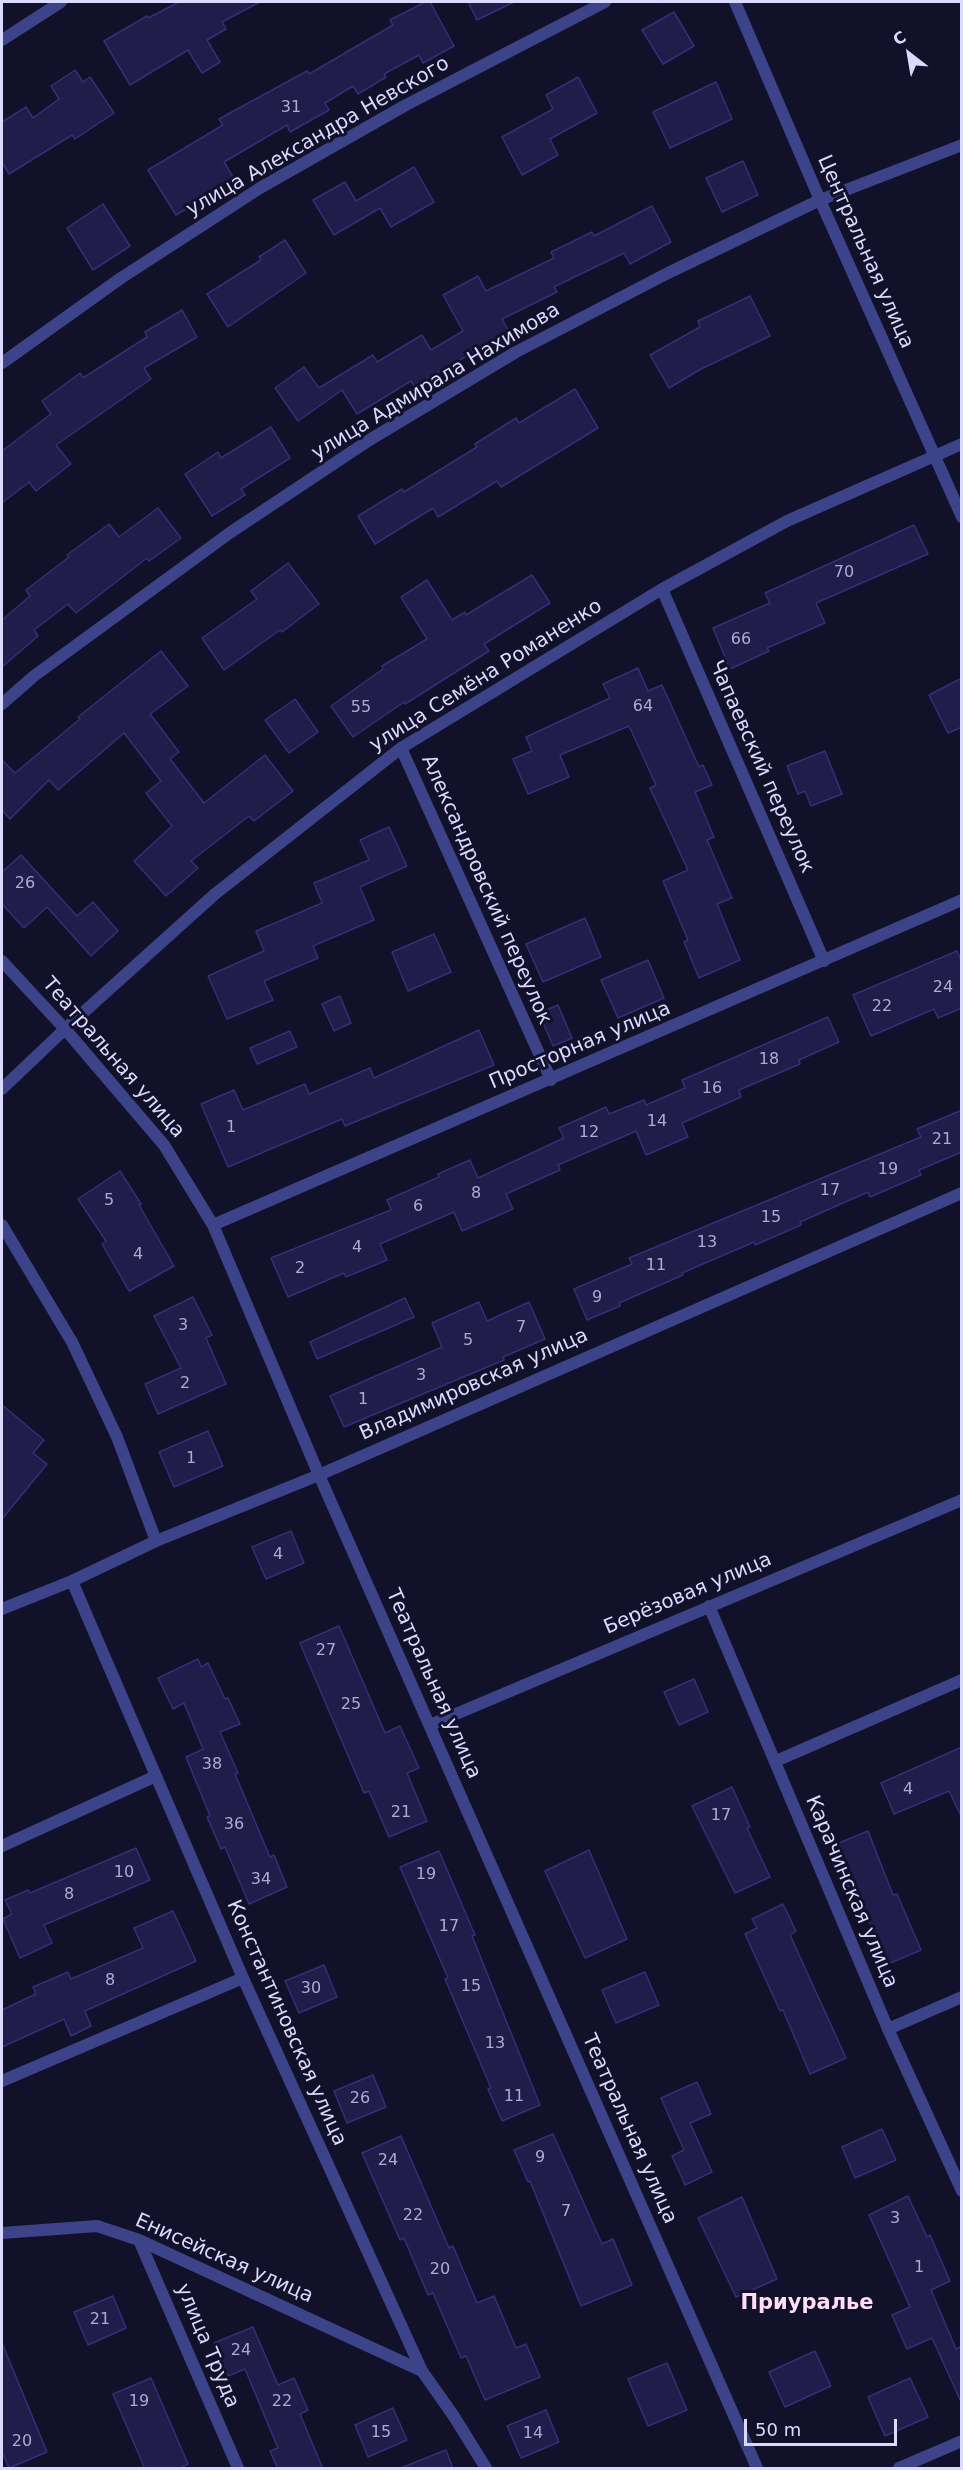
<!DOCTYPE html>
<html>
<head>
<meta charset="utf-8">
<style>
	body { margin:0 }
	#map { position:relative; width:963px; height:2470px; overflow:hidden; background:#12112a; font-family:"DejaVu Sans",sans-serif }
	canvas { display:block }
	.frame { position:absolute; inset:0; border:3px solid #dadaff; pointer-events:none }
	.north { position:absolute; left:879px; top:24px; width:60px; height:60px; -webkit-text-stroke:4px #12112a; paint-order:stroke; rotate:329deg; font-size:16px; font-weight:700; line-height:24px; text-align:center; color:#dadaff }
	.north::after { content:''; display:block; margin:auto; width:21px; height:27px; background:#dadaff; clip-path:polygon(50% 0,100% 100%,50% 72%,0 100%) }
	.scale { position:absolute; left:744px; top:2419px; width:153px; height:27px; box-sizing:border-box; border:3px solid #dadaff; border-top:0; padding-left:8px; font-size:18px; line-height:21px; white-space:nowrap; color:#dadaff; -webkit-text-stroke:4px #12112a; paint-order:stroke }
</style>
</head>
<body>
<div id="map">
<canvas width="963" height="2470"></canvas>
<div class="frame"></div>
<div class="north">С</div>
<div class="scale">50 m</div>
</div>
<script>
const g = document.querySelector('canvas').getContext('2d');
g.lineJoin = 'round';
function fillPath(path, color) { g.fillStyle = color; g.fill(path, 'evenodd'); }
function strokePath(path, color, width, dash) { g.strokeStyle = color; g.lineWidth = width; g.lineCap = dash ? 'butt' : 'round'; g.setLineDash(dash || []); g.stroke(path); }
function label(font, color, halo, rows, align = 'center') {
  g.font = font + ' "DejaVu Sans",sans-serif'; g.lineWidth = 6; g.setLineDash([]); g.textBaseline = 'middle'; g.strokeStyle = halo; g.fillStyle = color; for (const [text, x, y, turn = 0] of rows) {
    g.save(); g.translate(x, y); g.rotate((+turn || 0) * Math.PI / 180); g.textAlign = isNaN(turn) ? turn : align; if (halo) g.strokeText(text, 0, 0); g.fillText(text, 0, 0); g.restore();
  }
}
const building = new Path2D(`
	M179 2H260L222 22 226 29 207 40 220 62 202 73 188 50 130 85 104 41 147 16 148 18Z
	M425 2H430L454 46 423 63 419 55 384 74 386 77 358 94 353 86 325 103 329 110 290 132 287 125 224 162 234 179 176 215 148 170 223 125 219 119 307 71 309 74 393 25 390 20Z
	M468 2H514L477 20Z
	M674 12 694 46 663 64 642 30Z
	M75 70 83 82 90 77 114 113 75 139 72 135 9 174 2 162V122L26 107 33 118 59 99 51 86Z
	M578 77 597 113 550 139 558 155 522 175 502 137 553 109 546 95Z
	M716 82 732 119 670 148 653 112Z
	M743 161 758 195 722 212 706 178Z
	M414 167 434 202 391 227 380 208 334 235 313 200 345 182 356 201Z
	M103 204 130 246 93 270 67 228Z
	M652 206 671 242 630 264 624 253 554 287 557 292 502 319 509 332 414 386 411 381 357 414 342 390 298 421 275 388 304 367 319 388 373 355 377 362 422 335 431 350 463 331 443 295 478 276 486 291 554 258 551 252 592 232 594 236Z
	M285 240 306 273 228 327 207 294 261 260 259 257Z
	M750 296 770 336 701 369 669 388 650 355 700 327 698 321Z
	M182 310 197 337 144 368 151 379 56 445 71 464 36 491 29 482 2 503V451L51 414 42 401 80 373 83 378 147 337 145 332Z
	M575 389 598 428 501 487 497 481 438 517 433 508 375 544 358 516 402 489 404 492 477 447 475 444 516 418 519 423Z
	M271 427 290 458 241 489 245 495 212 516 185 474 218 452 221 458Z
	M158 508 181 538 149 561 147 558 76 613 68 604 34 630 38 636 2 667V620L30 596 26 590 69 557 67 555 109 524 119 537Z
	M914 525 928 554 816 603 825 623 767 648 769 651 730 669 713 628 770 603 765 593Z
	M288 563 319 604 282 632 280 630 224 670 202 638 257 599 251 591Z
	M532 575 550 603 484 644 489 651 405 704 404 702 353 737 331 706 383 669 382 666 427 639 401 597 427 580 452 620 465 612 466 615Z
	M161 651 188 686 150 714 179 752 170 759 204 803 265 755 293 791 254 821 249 816 191 861 198 868 166 896 134 861 172 826 146 793 161 781 124 733 58 790 49 780 10 819 2 810V760L15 773 80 719 78 717Z
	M638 668 648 691 662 685 699 767 703 765 712 785 695 792 714 837 707 840 732 898 717 904 740 960 699 978 684 942 688 940 663 881 688 870 650 788 656 785 629 726 560 755 569 777 528 794 513 759 532 751 526 737 610 698 603 684Z
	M962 678V727L948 733 929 695Z
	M295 699 318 732 289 753 265 720Z
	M825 751 842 794 811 806 805 791 798 794 787 766Z
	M389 827 407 866 360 887 374 920 313 946 318 958 264 981 273 1000 227 1019 208 976 264 951 256 931 322 903 314 883 369 860 360 840Z
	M21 855 77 916 93 902 118 931 91 956 47 907 24 928 2 904V872Z
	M585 918 601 957 543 982 526 944Z
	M434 934 451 972 408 991 392 952Z
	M957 951 962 962V1008L938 1018 934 1009 871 1036 853 995Z
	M648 960 664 998 618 1018 601 980Z
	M340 996 351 1023 334 1031 322 1004Z
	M558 1005 572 1038 553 1046 539 1013Z
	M828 1017 839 1042 799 1060 800 1064 739 1090 741 1097 682 1123 688 1137 646 1155 636 1131 558 1165 560 1170 506 1194 513 1209 462 1231 454 1212 380 1244 387 1260 346 1277 344 1273 288 1297 271 1258 391 1210 387 1200 439 1177 438 1174 470 1160 478 1178 564 1138 559 1128 606 1107 609 1114 644 1100 646 1105 685 1088 682 1080Z
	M479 1030 494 1065 345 1126 342 1119 228 1167 201 1104 234 1090 243 1110 305 1084 309 1094 370 1068 374 1078Z
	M290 1031 297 1047 257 1064 250 1048Z
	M962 1110V1152L919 1170 921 1175 870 1197 868 1192 800 1222 801 1225 755 1245 754 1242 682 1273 683 1275 619 1303 620 1306 587 1320 574 1289 632 1264 629 1258 921 1137 917 1129Z
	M120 1171 141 1204 139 1205 174 1266 129 1291 102 1244 106 1241 78 1199Z
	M193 1297 212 1335 206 1338 226 1384 158 1414 145 1384 181 1368 154 1316Z
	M405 1298 414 1317 317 1359 310 1342Z
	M479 1302 487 1321 529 1302 545 1339 503 1357 504 1360 344 1427 330 1396 442 1347 432 1323Z
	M2 1405 44 1440 33 1453 47 1464 2 1519Z
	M208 1431 223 1466 174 1487 159 1452Z
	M291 1531 304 1563 266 1579 252 1547Z
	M339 1626 385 1733 400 1726 419 1768 407 1773 427 1821 389 1837 369 1791 364 1793 300 1643Z
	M198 1659 201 1667 208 1663 225 1699 228 1698 240 1724 220 1732 238 1773 235 1774 270 1857 274 1855 287 1887 249 1904 225 1847 221 1849 207 1817 210 1816 186 1757 203 1749 184 1703 173 1709 158 1678Z
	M694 1679 708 1712 679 1725 664 1692Z
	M962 1747V1818L949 1791 894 1814 881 1783Z
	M732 1787 750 1827 747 1828 770 1877 735 1893 692 1806Z
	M868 1831 893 1895 897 1894 921 1950 888 1964 855 1889 850 1891 843 1875 847 1873 834 1845Z
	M136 1848 150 1880 44 1925 52 1943 20 1958 3 1919 12 1914 5 1900 28 1890 30 1893Z
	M589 1850 627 1939 585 1958 545 1871Z
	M439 1851 475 1935 472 1936 540 2105 502 2121 488 2089 491 2088 445 1979 448 1978 400 1867Z
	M783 1904 796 1931 790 1935 846 2058 810 2074 783 2010 780 2011 745 1934 757 1928 752 1919Z
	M173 1911 196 1961 85 2011 91 2026 71 2036 64 2019 2 2047V2010L36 1994 33 1987 68 1972 71 1979 143 1948 134 1928Z
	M324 1965 337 1997 299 2013 285 1981Z
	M645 1972 659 2005 616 2023 602 1990Z
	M373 2075 386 2107 347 2123 334 2091Z
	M697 2082 711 2114 690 2123 712 2172 685 2185 672 2156 684 2150 661 2098Z
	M882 2129 896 2160 855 2178 842 2147Z
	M553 2134 602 2244 613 2239 632 2285 581 2306 530 2181 528 2182 514 2150Z
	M401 2136 449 2248 453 2246 477 2303 494 2296 516 2348 526 2344 540 2377 485 2400 466 2356 461 2358 433 2293 428 2295 404 2238 400 2240 362 2153Z
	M908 2196 927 2237 930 2235 950 2281 931 2290 956 2349 962 2346V2404L932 2338 907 2349 892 2315 910 2307 869 2215Z
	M742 2197 777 2279 736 2297 698 2218Z
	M113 2296 126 2328 88 2345 74 2312Z
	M253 2327 278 2385 294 2378 308 2410 300 2414 323 2469H278L270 2451 278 2448 245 2369 228 2376 214 2343Z
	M2 2343 47 2452 9 2468 2 2452Z
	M815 2351 831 2386 785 2407 769 2372Z
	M667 2363 687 2410 648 2426 628 2379Z
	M151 2378 188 2464 178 2469H145L113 2394Z
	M910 2378 928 2417 885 2436 868 2397Z
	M393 2408 407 2440 368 2457 355 2425Z
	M546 2410 559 2442 521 2458 507 2426Z
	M446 2450 453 2469H401V2468Z`);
const street = new Path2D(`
	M735 2 820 200 962 517
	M2 40 61 2
	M2 363 121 278 260 188 406 105 605 2
	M662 589 824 961
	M2 704 34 676 231 532 371 439 516 352 668 273 820 200 962 145
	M401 748 551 1080
	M2 961 65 1029 164 1145 213 1225 319 1475 757 2468
	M2 1089 65 1029 215 894 401 748 662 589 787 521 962 444
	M2 1225 72 1342 117 1437 156 1541
	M213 1225 962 900
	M72 1581 243 1978 422 2371 453 2415 486 2468
	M709 1606 888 2029 962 2191
	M2 1609 72 1581 156 1541 319 1475 962 1193
	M430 1725 962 1500
	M776 1761 962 1680
	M2 1846 156 1776
	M888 2029 962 1997
	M2 2081 243 1978
	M2 2233 97 2226 139 2240 422 2371
	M139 2240 238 2468
	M899 2468 962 2441`);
const numberNames = [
	["31",291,108],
	["70",844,573],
	["66",741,640],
	["64",643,707],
	["55",361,708],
	["26",25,884],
	["24",943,988],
	["22",882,1007],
	["18",769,1060],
	["16",712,1089],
	["14",657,1122],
	["1",231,1128],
	["12",589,1133],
	["21",942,1140],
	["19",888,1170],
	["17",830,1191],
	["8",476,1194],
	["5",109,1201],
	["6",418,1207],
	["15",771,1218],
	["13",707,1243],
	["4",357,1248],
	["4",138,1255],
	["11",656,1266],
	["2",300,1269],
	["9",597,1298],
	["3",183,1326],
	["7",521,1328],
	["5",468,1341],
	["3",421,1376],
	["2",185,1384],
	["1",363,1400],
	["1",191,1459],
	["4",278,1555],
	["27",326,1651],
	["25",351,1705],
	["38",212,1765],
	["4",908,1790],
	["21",401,1813],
	["17",721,1816],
	["36",234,1825],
	["10",124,1873],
	["19",426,1875],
	["34",261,1880],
	["8",69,1895],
	["17",449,1927],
	["8",110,1981],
	["15",471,1987],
	["30",311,1989],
	["13",495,2044],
	["11",514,2097],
	["26",360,2099],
	["9",540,2158],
	["24",388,2161],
	["7",566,2212],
	["22",413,2216],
	["3",895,2219],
	["1",919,2268],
	["20",440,2270],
	["21",100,2320],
	["24",241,2351],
	["19",139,2402],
	["22",282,2402],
	["15",381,2433],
	["14",533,2434],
	["20",22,2442]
];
const streetNames = [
	["улица Александра Невского",318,137,-30],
	["Центральная улица",865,252,66],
	["улица Адмирала Нахимова",436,382,-31],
	["улица Семёна Романенко",486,676,-32],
	["Чапаевский переулок",761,767,66],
	["Александровский переулок",486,890,66],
	["Просторная улица",580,1046,-23],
	["Театральная улица",113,1058,49],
	["Владимировская улица",474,1385,-24],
	["Берёзовая улица",688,1594,-23],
	["Театральная улица",433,1684,66],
	["Карачинская улица",851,1892,67],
	["Константиновская улица",286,2023,66],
	["Театральная улица",629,2129,66],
	["Енисейская улица",224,2259,24],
	["улица Труда",207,2346,67]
];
const neighbourhoodNames = [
	["Приуралье",807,2304]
];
fillPath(building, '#201d4a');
strokePath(building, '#342f76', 1.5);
strokePath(street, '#3c4388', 12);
label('16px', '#acabd2', null, numberNames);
label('20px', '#dadaff', '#12112a', streetNames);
label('bold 21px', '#ffdcf7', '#12112a', neighbourhoodNames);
</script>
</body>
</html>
